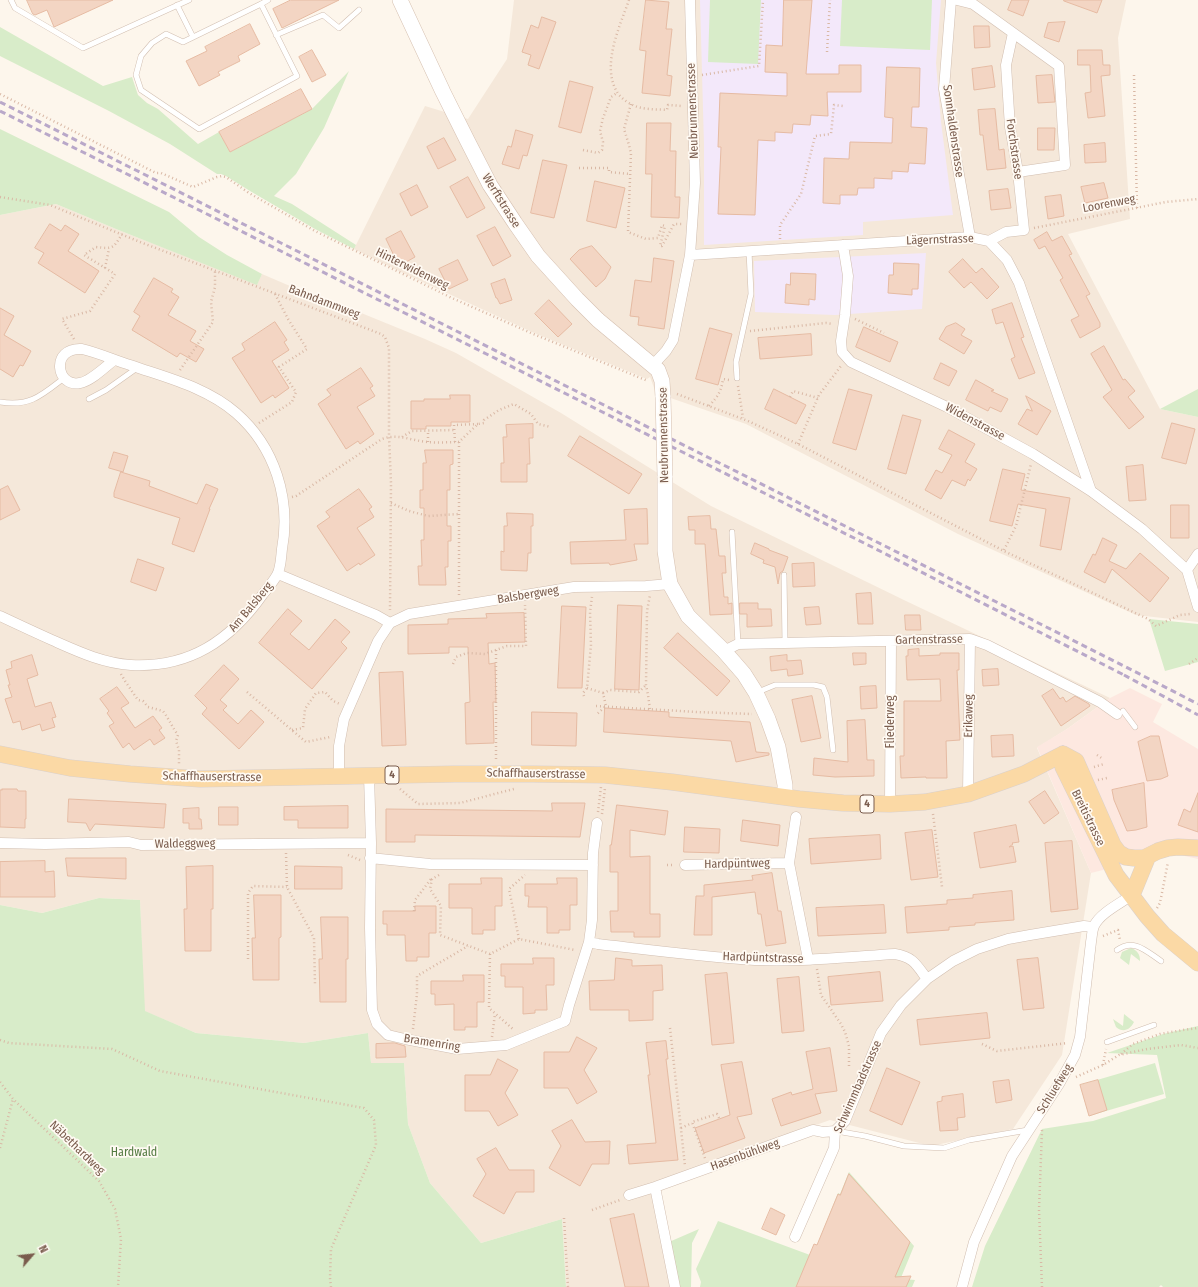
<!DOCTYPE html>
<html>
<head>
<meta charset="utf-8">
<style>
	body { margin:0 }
	#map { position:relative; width:1198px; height:1287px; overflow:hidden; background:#fdf6ec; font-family:"Fira Sans Condensed",sans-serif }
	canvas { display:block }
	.north { position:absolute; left:12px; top:1235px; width:40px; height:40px; -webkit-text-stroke:3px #fffaf3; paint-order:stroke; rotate:62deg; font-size:11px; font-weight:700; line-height:16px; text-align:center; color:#7a5c4d }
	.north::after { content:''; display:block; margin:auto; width:14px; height:18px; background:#7a5c4d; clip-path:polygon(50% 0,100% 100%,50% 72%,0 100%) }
</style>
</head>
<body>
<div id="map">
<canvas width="1198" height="1287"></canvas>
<div class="north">N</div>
</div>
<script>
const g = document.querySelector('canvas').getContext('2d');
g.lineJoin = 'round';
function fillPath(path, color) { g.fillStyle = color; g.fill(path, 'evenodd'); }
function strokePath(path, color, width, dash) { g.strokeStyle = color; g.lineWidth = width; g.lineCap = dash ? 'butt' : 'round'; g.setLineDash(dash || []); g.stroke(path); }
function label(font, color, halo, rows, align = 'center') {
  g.font = font + ' "Fira Sans Condensed",sans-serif'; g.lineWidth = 3.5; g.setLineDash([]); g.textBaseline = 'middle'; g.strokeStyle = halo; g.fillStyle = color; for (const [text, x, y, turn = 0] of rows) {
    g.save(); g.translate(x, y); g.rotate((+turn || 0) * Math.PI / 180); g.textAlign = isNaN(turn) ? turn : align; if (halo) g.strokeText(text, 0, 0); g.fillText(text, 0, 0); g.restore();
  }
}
const residential = new Path2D(`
	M514 0H1126L1118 38 1130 219 1068 234 1160 409 1198 417V622L1136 615 958 534 746 424 656 393 650 377 647 379 532 332 403 273 354 249 425 106 468 119 507 59Z
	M56 204 116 229 257 284 262 274 304 292 349 308 425 339 456 353 561 413 711 506 906 601 1110 698 1067 729 1037 748 1091 873 1062 1055 1013 1129 931 1146 830 1120 658 1181 678 1287H566L562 1219 481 1243 430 1183 408 1124 404 1063H371L368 1033 304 1043 196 1033 144 1011 140 900 99 898 42 913 0 905V215Z`);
const commercial = new Path2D(`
	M1130 688 1162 704 1153 722 1198 749V859L1171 853 1091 873 1037 747 1067 729 1110 698Z`);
const education = new Path2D(`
	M700 0H941L936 63 941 122 953 215 863 222V235L704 245V145Z
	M926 253 922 309 835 315 755 312 754 261Z`);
const green = new Path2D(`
	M710 0H761L758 64 708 62Z
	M842 0H932L930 50 840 46Z
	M0 27 103 86 132 77 138 95 147 103 158 109 198 144 219 132 230 152 312 109 349 71 324 128 296 174 274 196 292 204 356 245 354 249 315 229 250 191 226 176 221 174H217L170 144 109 111 0 56Z
	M0 129 169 212 199 237 227 255 262 274 257 285 116 229 56 204 0 215Z
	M1198 389V417L1160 409Z
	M1149 619 1198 624V662L1165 671Z
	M99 898 140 900 145 1011 196 1033 304 1043 368 1033 371 1063H404L408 1124 430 1183 481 1243 562 1219 566 1287H0V905L42 913Z
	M1131 948C1137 950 1140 954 1140 961L1131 954 1129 965 1120 958 1122 952Z
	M1124 1014 1134 1022C1130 1030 1123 1033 1116 1027L1113 1019 1123 1026Z
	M1198 1026V1287H1163L1161 1285 1159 1287H972L985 1246 1042 1129 1093 1121 1166 1098 1157 1055 1107 1053 1163 1034Z
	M1155 1063 1164 1094 1089 1116 1080 1085Z
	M849 1172 914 1246 898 1285 903 1279 915 1280 912 1287H700L701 1282 696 1269 718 1221 810 1255 817 1245 838 1193 840 1194Z
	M699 1229 692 1243 691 1287H678L669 1242Z`);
const building = new Path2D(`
	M27 0H113L54 27 47 10 35 15 33 14Z
	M291 0H339L282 28 273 9Z
	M646 0 669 2 666 29H672L667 75 672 76 670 96 642 93 646 51 640 50Z
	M784 0H812L806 74H839V65H861V92H827L828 116 811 115 810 125 793 124 792 133 775 132V141L758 140 755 215 718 214 721 147H718L720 93 787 96V73L765 72 766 45 782 46Z
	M1012 0H1029L1023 16 1008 10Z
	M1064 0H1102L1097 13 1064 1Z
	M542 17 556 22 539 69 528 65 531 55 522 52 531 25 538 28Z
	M1065 22 1059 42 1044 37 1048 23Z
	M250 24 260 44 238 56 240 61 218 72 220 75 199 86 186 61 207 51 205 47Z
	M974 26H989L990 47 975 48Z
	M312 50 326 75 312 82 299 57Z
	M1078 50H1102L1103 65H1110V75L1101 76 1105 116 1088 118 1085 93 1091 92 1090 65H1078Z
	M992 66 995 87 974 90 972 69Z
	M887 67 920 68 919 107H912L911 127 927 128 925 164 909 163 908 172 892 171V179L874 178V188H858L857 195H840V204L823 203 824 158 849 159 850 142 892 143 893 118 885 117Z
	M1052 75 1055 102 1038 103 1036 76Z
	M570 81 593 87 581 133 559 127Z
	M301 89 312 109 230 152 219 132Z
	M995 109 999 150 1004 149 1006 168 987 170 983 135H980L978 110Z
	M647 123H671L670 151H676L675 197H680L679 218 651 217 652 174H646Z
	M1038 128H1055L1054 150H1038Z
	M516 130 533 135 527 156 523 155 519 169 502 164 508 146 511 147Z
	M444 138 456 160 438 169 427 147Z
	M1105 143 1106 162 1085 163 1084 145Z
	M543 160 567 165 554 218 531 213Z
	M468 177 485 208 467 218 450 187Z
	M595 181 625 188 616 228 587 221Z
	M1104 183 1108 198 1085 203 1081 187Z
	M417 185 428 207 411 216 400 194Z
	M1008 189 1011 208 991 210 989 191Z
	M1061 195 1064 216 1048 219 1045 197Z
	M50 224 61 231 65 225 79 234 68 251 99 271 85 293 38 263 44 253 35 248Z
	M495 227 511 256 493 266 477 236Z
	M401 231 415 257 399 266 386 239Z
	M1047 232 1052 241 1062 236 1072 254 1069 255 1090 294 1086 296 1100 323V327L1080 338 1071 320 1079 316 1060 280 1063 278 1045 246 1039 249 1034 240Z
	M592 246 611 267 605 279 596 287 570 259 579 250Z
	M654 258 674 261 664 329 638 325 639 317 630 316 635 280 651 282Z
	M963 259 976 273 982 268 999 287 987 299 971 282 964 288 949 272Z
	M458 260 468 280 449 289 439 269Z
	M894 263 919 264 918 289H912V295L888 293 889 275H893Z
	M791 273 816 274 815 300 809 299V305L785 303 786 284 790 285Z
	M154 278 173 289 171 292 179 297 168 315 196 331 190 341 204 349 196 362 180 353 177 357 132 330 140 316 134 312Z
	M505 279 512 300 500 304 497 298H496L491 284Z
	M549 300 572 324 558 337 535 314Z
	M1012 303 1024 337 1021 338 1035 373 1019 379 1011 359 1015 357 1003 322 996 324 992 310Z
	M0 308 14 316 4 335 31 351 23 366 20 365 13 377 0 369Z
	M275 322 287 340 284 342 289 350 272 361 289 388 275 398 273 395 261 403 232 358 245 350 242 344Z
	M956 323 965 329 961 335 972 341 964 354 939 339 946 327Z
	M864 327 898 342 890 362 856 347Z
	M710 328 732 334 718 385 696 379Z
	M811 334 812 355 760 359 758 338Z
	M1104 346 1123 380 1125 379 1135 391 1128 397 1144 417 1129 429 1103 397 1112 390 1091 354Z
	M941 363 957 371 949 386 934 379Z
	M361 368 373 386 370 388 375 396 357 407 374 434 360 444 358 441 346 449 318 404 331 395 327 390Z
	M976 380 994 390 991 391 1008 399 1001 412 990 407 988 411 966 400Z
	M774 389 806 405 796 424 765 409Z
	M849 389 872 395 856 450 833 443Z
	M450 395H470V422H451V426H426V429H411V401H424V399H450Z
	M1026 396 1051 411 1037 435 1018 424 1027 409 1032 411Z
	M903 415 921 420 906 474 888 469Z
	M1172 423 1195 429 1186 464 1162 458Z
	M533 424V438H529L530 464H527V482H501V463H504L503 437H507L506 425Z
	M949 430 975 444 965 462 977 469 970 481 968 479 965 486 952 480 941 499 925 490 936 470 942 473 952 455 939 449Z
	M580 436 642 474 629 494 568 456Z
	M425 450H453V464L450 465V490H447V526H451V541H448V567H445L446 585H419L418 566H422L421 540H424V508H420V490H423V463H426Z
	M114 452 128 456 123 472 109 468Z
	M1143 465 1146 500 1129 501 1126 467Z
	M1003 469 1025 474 1021 490 1070 498 1061 550 1040 546 1046 509 1018 504 1012 526 990 521Z
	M121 472 150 481 149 486 197 504 206 484 218 489 209 509H210L194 552 172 544 180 518 114 497V493Z
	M8 486 20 510 0 520V490Z
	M359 489 372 507 369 509 374 517 357 528 375 555 360 565 359 563 347 571 317 526 330 517 326 512Z
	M1171 505H1189V538H1171Z
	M647 509 648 544H634L637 560 610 565 609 563 571 564 570 542 626 540 624 510Z
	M507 513 533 514V526H531V553H528L527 571 501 570V551L504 552V526H507Z
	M710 516 711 529H716L719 556H725L726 573H722L724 597H728V604L732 603V614L710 615 705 544H695V530H689L688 517Z
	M1103 538 1117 545 1109 561 1126 569 1140 553 1169 578 1150 602 1112 569 1105 583 1084 572 1093 554 1095 555Z
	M755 543 769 549V550L788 557 783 571 780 573 778 584 775 567 763 563 764 560 751 554Z
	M138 559 164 568 156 591 131 582Z
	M814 563 815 586 793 587 792 564Z
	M871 593 873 624H858L856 594Z
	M740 603H758V609H771L772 626 747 627V614H740Z
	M618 605 642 606 639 690 615 689Z
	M562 606 586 607 582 688H558Z
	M819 607 821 624 806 625 804 608Z
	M288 609 302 621 290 634 309 650 335 619 350 632 341 642 347 648 312 689 259 643Z
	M524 613 525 642 488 643 489 664 495 663 496 702H493L494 743 466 744 465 703 470 702 468 647H449V653L408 654V625L448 624V619L487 618 486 614Z
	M905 615H920L921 630H906Z
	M678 633 730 681 717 696 664 648Z
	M919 649V656L940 655V653H959V670H957L960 740 946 741 947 778H926V777L901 778 900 756H904V701H941L940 679 907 680 906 656H908V650Z
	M853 653H866V664L854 665Z
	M32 655 38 675 27 679 35 707 51 702 56 717 52 718 55 727 42 731 40 724 22 730 20 721 13 723 5 699 12 697 8 685H10L6 670 12 668 11 662Z
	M787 655V661L801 660 803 674 788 676 787 669 771 671 770 657Z
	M224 665 239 679 220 700 227 706 223 710 238 724 251 710 264 722 239 749 202 714 207 708 195 696Z
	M998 669 999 685 983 686 982 670Z
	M403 672 406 745 382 746 379 673Z
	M876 686 877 708 861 709 860 687Z
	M117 687 129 703 121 708 135 728 153 716 162 728 159 730 165 738 154 745 150 739 134 750 129 743 123 748 109 726 114 723 107 713 109 711 100 699Z
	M1053 689 1060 699 1063 697 1066 702 1075 696 1089 704 1090 706 1061 726 1042 696Z
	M812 696 821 738 801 742 792 700Z
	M605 708 669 712V717L750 722 756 752 769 753V755L736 762 731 741 604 732Z
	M532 712 577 713 576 746 532 745Z
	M865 720 867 760H874V776L835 777 813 775 814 758 848 762 847 721Z
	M1013 735 1014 756 992 757 991 736Z
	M1151 736H1159L1168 776 1161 779 1147 781 1138 742Z
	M1144 783 1147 827 1136 830 1127 831 1114 800 1112 790Z
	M2 789H17L18 791H26V819H25V828L0 827V790H2Z
	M1045 791 1059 813 1044 824 1029 802Z
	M1198 793V832L1178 825 1184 809 1190 812Z
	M69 799 166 804 164 828 95 824 90 831 86 823 68 822Z
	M552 803H585L580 837 415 835V842H386V809L552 811Z
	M617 805 668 811 665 835 630 830V857L650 856V914H660V937H634V932H611L610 911H618V872H610V845H611Z
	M348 806V828H298V820H284V807Z
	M219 807H238V825H219Z
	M199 808V819H201L202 829H189V823H183V809Z
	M743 820 780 825 778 846 741 841Z
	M1016 825 1019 842 1012 843 1013 844 1009 847 1013 846 1016 862 980 868 974 833Z
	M685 827 720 829 719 853 684 852Z
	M932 830 938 877 911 880 905 833Z
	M880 835 881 859 811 864 809 839Z
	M1072 841 1078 909 1051 912 1045 843Z
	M66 858H126V879L68 876Z
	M45 861V872L54 871 55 897H0V862Z
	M213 866V909H211V951H185L184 909H187L186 867Z
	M295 866 342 867V889H295Z
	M772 873 778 911H781L786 943 766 946 761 914H758L755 892 712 897V935H694L696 896H704V885L753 880 752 876Z
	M481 878H502V906H495V930H483V934H472V908H449V884H481Z
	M557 878H577V905H570V930H559V933H547V907H528L529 896H525V884H557Z
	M1012 891 1014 920 975 923V925L949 927V930L907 933 905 907 947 904V900L973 898V895Z
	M254 895H281V937L279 938V980H253L252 938H255Z
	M884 905 886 933 818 936 816 908Z
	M415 906H436V933H429V957H417V961H406L405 935H387V924H383V911H415Z
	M321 917H348V959H346V1002H320L319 959H322Z
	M533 958H554V985H546L547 1010H535V1013L523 1014V987H505V976H501V964H533Z
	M616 958 632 960V966L662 965 663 990 653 991V1020L629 1021V1010H590L589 981 614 980Z
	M1038 958 1044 1008 1023 1010 1017 960Z
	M880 972 883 1001 831 1005 828 977Z
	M727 973 734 1043 712 1045 705 975Z
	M463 975H484V1002H477V1027H465V1030H454V1004L435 1005V994H431V981H463Z
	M799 977 804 1031 782 1033 777 979Z
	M987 1013 990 1038 920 1045 917 1020Z
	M577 1037 597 1048 584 1070 597 1092 577 1104 568 1088H544V1052H569Z
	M666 1041 668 1059H666L678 1160 629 1164 627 1145 656 1143 648 1075H650L646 1043Z
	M395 1043 405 1046 406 1057 376 1058V1044Z
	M830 1048 837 1091 815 1094 821 1113 781 1126 772 1099 791 1092 792 1095 813 1089 806 1052Z
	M498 1059 518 1070 505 1093 518 1115 498 1126 489 1111H465V1075H490Z
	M742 1062 752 1114 737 1117 745 1138 704 1153 695 1128 730 1115 721 1065Z
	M887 1068 920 1082 902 1125 870 1111Z
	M1009 1080 1012 1100 996 1103 993 1082Z
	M1098 1080 1107 1110 1089 1116 1080 1085Z
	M963 1094 965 1117 957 1118 958 1130 940 1131 937 1102 942 1101V1097Z
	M572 1120 585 1142 610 1141 609 1164H592L580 1186 549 1168 561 1146 552 1131Z
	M496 1148 509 1170H534V1192H516L504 1214 473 1196 486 1174 477 1159Z
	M849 1174 910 1242 895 1277 911 1276 906 1287H796L814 1244 817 1245 838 1194 840 1195Z
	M771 1208 785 1215 776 1235 762 1229Z
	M634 1214 642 1253 649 1287H625L610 1219Z`);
const path = new Path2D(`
	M629 0C620 26 601 65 617 92 619 96 626 102 631 104 641 110 655 109 667 110L668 105 682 106
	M827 52 830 0
	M702 75 759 66 763 0
	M1134 75 1137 208
	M0 94 156 173H161L193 187 217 177 222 176 226 177 249 193 315 231 452 298 531 333 648 381
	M631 104 624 129 629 145 631 153 628 232 646 239 658 238 662 225 665 226 660 246H662L674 224H682
	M583 150 598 153 602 150 603 142 600 131 603 118 611 97 617 93
	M579 168H609V172L630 174
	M0 197 50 205 140 242 381 334 385 337 389 348V436L391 483 390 610
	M1034 228 1166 202 1198 199
	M780 239V225L801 194 815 136 831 134 834 105 843 106
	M105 268 109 249
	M855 319 884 333
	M750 331 826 323 833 324
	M74 339 62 319 90 311 115 274 84 255 96 247C113 249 113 249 122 234
	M180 370 213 322 211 302 215 287V270
	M738 386 743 418
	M677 394 748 421 798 444 1004 551 1148 619 1156 626 1180 615 1190 614
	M790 397 793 391 818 398
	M709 406C718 396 721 392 723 379L729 380
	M259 423 292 402 296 392 279 367 307 349 288 319 275 294
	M402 437 412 431 454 430
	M428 442V430
	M455 442 454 425 478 424
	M798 444 819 395 841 366
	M292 497 296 496 382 439C398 433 412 441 428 442 438 443 449 442 459 442
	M391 503 409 511 428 516 459 514
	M1004 550 1016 526 1031 464
	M459 595V442L478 424 484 423V420L499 410 514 404 531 414 538 424 551 427
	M496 650V760
	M453 664 456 657 467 653 485 654 507 646H526L525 605
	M1189 664 1198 658
	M121 674 125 681 138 700 143 701 148 707 163 711C169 719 172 727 178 735L176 741 179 750V765
	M587 688 603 693 606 706 597 714
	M247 692 306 742 330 737
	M603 693 610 690 639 692 645 686
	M584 696 583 693 587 688 591 645 590 612 592 597
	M596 706 696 712 752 714
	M650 709 648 695 646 685 647 611 650 595
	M292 730 303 728 305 709 316 693 325 692 333 701 340 704
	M1097 755 1103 759
	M1094 767 1104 764
	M1098 780 1107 778
	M400 789 418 804 460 803 514 789
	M598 812 601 787
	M602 814 605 788
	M933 814 942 887
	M286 853 287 887 314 938 315 984
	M348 855 360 860
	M667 865H674
	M439 875 432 879 430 889 441 906 440 935 490 954 519 939 575 950
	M1157 908 1160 903 1168 862
	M414 911 415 900 431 879
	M1103 936 1118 930 1120 940
	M519 939 509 889 525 875
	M490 954 489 1008 514 1030
	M248 959V893L253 886 287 887
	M817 969 821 995 841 1024 845 1032 849 1046V1066
	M670 1028 685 1166
	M413 1029 417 994V976L468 946
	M492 1037 495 1014
	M0 1040 9 1043 112 1049 160 1071 364 1108 374 1120 376 1145 331 1249 330 1278 331 1287
	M982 1044 997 1051 1068 1043
	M1121 1054 1133 1044 1160 1034 1183 1030 1198 1028
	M1103 1065 1106 1049
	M1076 1077 1103 1065 1119 1055 1147 1049 1181 1045 1198 1048
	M0 1082 13 1099 99 1181 115 1209 121 1239 118 1287
	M681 1128 692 1123
	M0 1148 13 1099
	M705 1158 692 1122 717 1114 719 1118
	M592 1210 620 1200
	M564 1218 568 1287
	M1042 1287 1039 1210 1042 1130`);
const lane = new Path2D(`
	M11 0 15 8 83 48 189 0
	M261 4 297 76 199 129 141 90 136 75 141 56 152 43 166 34 183 42 261 4 268 0
	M177 5 193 37
	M276 35 323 15 339 28 359 10
	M737 378 736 362 751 294 749 251
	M89 399 106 390 137 368
	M0 402C30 407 42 395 64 378
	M732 532 738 644
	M784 575 785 643
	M758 692 775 685H814L823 687 827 697 833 750
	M1123 711 1135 727
	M1117 950C1134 938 1146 951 1161 961
	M1107 1042 1154 1025
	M836 1131 865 1136 904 1146 944 1148 969 1140 1028 1130`);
const street = new Path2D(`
	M951 0 944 89 970 237
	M957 0 973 4 1059 66 1065 165 1018 172
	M989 241 1006 232 1024 230 1018 172 1010 127 1006 65 1013 33
	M843 245 848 276 845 315 841 341 842 352 851 362 947 407 1033 454 1091 491 1142 529 1187 570
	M690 255 970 237 989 241 1007 260 1019 283 1091 491
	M653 365 666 351 673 340 690 255 695 183 690 0
	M1187 570 1198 607
	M1187 570 1198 554
	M278 574 376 615 390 623
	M0 616C17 624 34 632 52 640 77 651 102 663 131 665 189 668 230 641 263 594 268 588 273 582 277 575 281 568 281 557 282 549 291 499 275 447 236 413 206 387 167 378 130 365 114 360 99 353 82 349 50 347 56 388 80 383 91 381 105 367 114 360
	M724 651 738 644 970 639 987 645 1100 702 1117 714
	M369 775 371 843 370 928 372 1010 377 1024 388 1035 405 1039 457 1049 506 1045 565 1021 569 1005 589 942 592 920 593 853 597 823
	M339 776V746L344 719 378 641 390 623 409 614 574 587 646 586 670 584
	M968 794 970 639
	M890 804 891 641
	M796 817 789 863 808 959
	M0 843 45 844 129 842 141 845 371 843
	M370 858 430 864 593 865
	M685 865 789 863
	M589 942 598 944C650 950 703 957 755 960 801 962 849 957 895 954 913 957 916 964 927 979
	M655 1187 675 1287
	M629 1195 655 1187 813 1130 823 1132 835 1131
	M795 1237 834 1148 835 1131 845 1121 881 1033 901 1005 927 979 953 961 977 949 1008 939 1030 935 1084 926 1093 927
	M962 1287 974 1242 1012 1156 1059 1084 1075 1055 1080 1037 1091 942C1092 936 1092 931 1094 926 1100 913 1121 903 1132 895`);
const secondary = new Path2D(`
	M400 0 443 92 467 140 490 185 515 223 538 256 577 299 598 320 658 370 662 381 663 397
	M665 476V551L670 584 688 616 724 651 744 674 756 693 768 719 778 747 785 785V797`);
const primary = new Path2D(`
	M0 754 70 768 130 774 200 779 454 774H533L605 775 672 782 799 799 843 803 890 804 925 802 968 794 1024 774 1063 754
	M1063 754V767L1116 875 1147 916 1163 934 1198 963
	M1063 754 1076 761 1113 845 1119 853 1126 857 1134 858H1144L1158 851 1168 848 1178 847 1198 848
	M1132 895 1148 856`);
const rail = new Path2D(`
	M0 102 1126 667 1198 704
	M0 111 131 176 872 547 1128 677
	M1124 675 1198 715`);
const secondaryBridge = new Path2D(`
	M663 397 665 476`);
const shields = [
	[392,775,14],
	[867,804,14]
];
const shieldNames = [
	["4",392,775],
	["4",867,804]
];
const streetNames = [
	["Neubrunnenstrasse",693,111,-92],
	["Sonnhaldenstrasse",953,131,82],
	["Forchstrasse",1014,149,82],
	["Werftstrasse",501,201,58],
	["Loorenweg",1109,204,-11],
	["Lägernstrasse",940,240,-2],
	["Hinterwidenweg",412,269,26],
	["Bahndammweg",324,302,21],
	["Widenstrasse",975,422,28],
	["Neubrunnenstrasse",664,435,-91],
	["Balsbergweg",528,595,-9],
	["Am Balsberg",251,607,-50],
	["Gartenstrasse",929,640,-1],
	["Erikaweg",969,716,-89],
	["Fliederweg",891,722,-90],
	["Schaffhauserstrasse",536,774,1],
	["Schaffhauserstrasse",212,777,1],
	["Breitistrasse",1088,818,64],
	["Waldeggweg",185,844,-1],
	["Hardpüntweg",737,864,-1],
	["Hardpüntstrasse",763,958,2],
	["Bramenring",432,1043,9],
	["Schwimmbadstrasse",858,1087,-66],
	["Schluefweg",1055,1089,-58],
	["Näbethardweg",77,1148,44],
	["Hasenbühlweg",745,1155,-20]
];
const parkNames = [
	["Hardwald",134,1153]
];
fillPath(residential, '#f5e8da');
fillPath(commercial, '#fde8e0');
fillPath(education, '#f3e8fa');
fillPath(green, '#d8ecc9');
fillPath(building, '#f3d5c3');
strokePath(building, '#e6bba3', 1);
strokePath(lane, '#d1beb0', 6);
strokePath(street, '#d1beb0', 11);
strokePath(secondary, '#d6c0b0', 16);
strokePath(primary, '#dad1cd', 17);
strokePath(path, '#d9b8a5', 2.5, [1, 3]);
strokePath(lane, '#fff', 5);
strokePath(street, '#fff', 10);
strokePath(secondary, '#fff', 15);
strokePath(primary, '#fbd9a5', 16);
strokePath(rail, '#b9a8c9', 3, [6, 4]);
strokePath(secondaryBridge, '#d6c0b0', 16, []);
strokePath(secondaryBridge, '#fff', 15);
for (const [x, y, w] of shields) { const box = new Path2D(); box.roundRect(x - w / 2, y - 9, w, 18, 3); g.fillStyle = '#fffaf3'; g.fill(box); strokePath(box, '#7a5c4d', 1); }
label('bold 11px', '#7a5c4d', null, shieldNames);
label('12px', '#7a5c4d', '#fffaf3', streetNames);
label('12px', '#537a41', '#fffaf3', parkNames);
</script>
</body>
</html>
